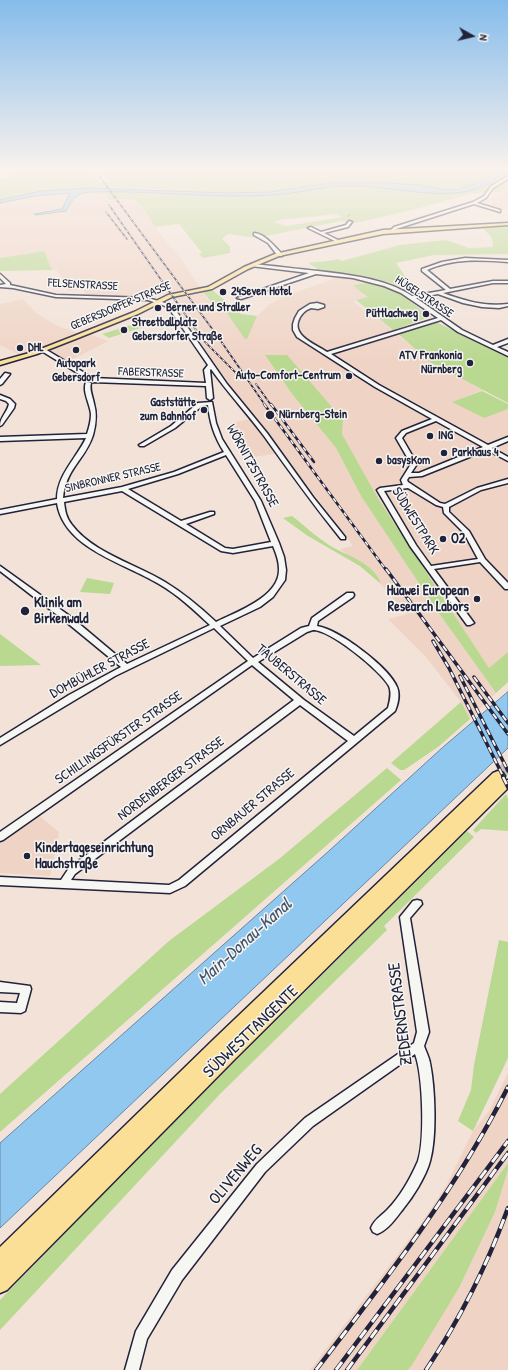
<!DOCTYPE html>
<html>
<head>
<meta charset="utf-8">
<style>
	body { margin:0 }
	#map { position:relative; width:508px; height:1370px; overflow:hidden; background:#f2e2d8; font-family:"Patrick Hand",sans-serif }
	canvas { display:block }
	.north { position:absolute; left:452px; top:16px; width:40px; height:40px; -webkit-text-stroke:3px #f6f6f2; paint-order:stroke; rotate:98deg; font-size:11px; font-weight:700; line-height:16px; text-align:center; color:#22223b }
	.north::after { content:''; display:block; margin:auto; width:14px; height:18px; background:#22223b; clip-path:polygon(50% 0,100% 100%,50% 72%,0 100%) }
</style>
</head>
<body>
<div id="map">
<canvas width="508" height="1370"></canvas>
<div class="north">N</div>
</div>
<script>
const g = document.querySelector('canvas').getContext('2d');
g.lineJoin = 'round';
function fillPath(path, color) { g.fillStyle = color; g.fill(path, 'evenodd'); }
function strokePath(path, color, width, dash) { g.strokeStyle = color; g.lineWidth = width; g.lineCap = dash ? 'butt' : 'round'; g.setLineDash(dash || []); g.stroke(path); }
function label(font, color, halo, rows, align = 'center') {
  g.font = font + ' "Patrick Hand",sans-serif'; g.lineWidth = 3; g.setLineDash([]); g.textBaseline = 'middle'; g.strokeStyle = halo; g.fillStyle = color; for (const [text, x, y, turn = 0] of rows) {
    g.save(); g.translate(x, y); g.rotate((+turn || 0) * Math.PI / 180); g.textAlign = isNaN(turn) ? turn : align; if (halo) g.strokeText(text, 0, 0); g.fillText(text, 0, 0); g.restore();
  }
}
const built = new Path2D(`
	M506 189H508V209L498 211 479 204Z
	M104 191 109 200 135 199 140 203 155 227 183 261 207 299 224 309 233 322 250 330 257 316 270 304 283 297 341 276 366 281 368 283 355 285 369 298 353 301 370 315 379 319 430 362 483 390 453 402 484 418 508 409V652L489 668 379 500 342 434 343 420 265 355 292 394 336 448 361 496 438 612 496 693 470 719 461 702 426 657 388 619 407 614 381 584 340 549 353 546 324 507 280 453 253 457 231 423 254 418 172 305 175 303 171 297 165 294 146 297 87 296 83 290 68 291 57 270H52L44 251 0 258V203L35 196Z
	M23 299 36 313 56 325 77 333 89 334 109 341 67 362 43 348 20 355 0 345V304Z
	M37 814 59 832 50 876 0 873V840Z
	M508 1073V1163L357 1370H310L420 1225 446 1186 473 1131 489 1111Z
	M508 1170V1370H408L459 1288 495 1212Z`);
const green = new Path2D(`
	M0 169H89L101 183 109 182 100 169H497L477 185 446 190 385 184 330 183 277 191 226 193 180 192 159 189 89 188 21 194 0 200V178L7 179 14 173 0 171Z
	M508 170V186L500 192 470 194 412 210 356 223 341 221 256 238 228 234 222 239 230 247V253L203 258 199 254 202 253 179 224 155 227C139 201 142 197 109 200L104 191 206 196 272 195 319 188 349 185 451 192H464ZM337 214 342 217 286 226 274 222 280 220Z
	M508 225V254L434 255 396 263 409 282V291C379 275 347 274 313 272L318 269 308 263C319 261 328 262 338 259L342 261 400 245 446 240 469 248 493 247 492 238 483 228Z
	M44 251 52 270 0 271V258Z
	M366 281C393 282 411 303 430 317L393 330 356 300 368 297 355 287 354 285 367 283Z
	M211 289 241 314 257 316 247 339H245L224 309 218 310 203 292Z
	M140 322 147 326 109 338 102 334Z
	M436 322 508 357V403L430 362 397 333Z
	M265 355H287L343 420 342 434 379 500 489 668 508 652V682L496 693 438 612 361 496 336 448 292 394Z
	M482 391 508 404V409L484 418 452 402Z
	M292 516C304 525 316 537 329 545 346 556 374 562 381 584L360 566 308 536 283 518Z
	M87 578 114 583 110 594 80 592Z
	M0 634 41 665 0 666Z
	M461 702 470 719 438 747 404 770H400L391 763Z
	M387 768 401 780 0 1132V1094L169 941 279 859Z
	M506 794 508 799V831L481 829 476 833 473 830Z
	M467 831 474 837 384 926 387 930 220 1094 0 1330V1300L147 1149Z
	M499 940 508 942V1058L473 1131 458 1121 471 1090 474 1065Z
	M508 1163V1170L495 1212 459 1288 412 1365 408 1370H357Z`);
const water = new Path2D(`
	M496 169H508V170C497 176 489 186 477 189 438 201 388 185 347 186 322 186 297 194 272 195 211 199 151 190 90 192 74 194 74 198 66 211L36 215 34 214 62 209 70 193 35 196 0 203V200L41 191 89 188 226 193 269 192 330 183H390L421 185 446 190 459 189 480 182 486 179Z
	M508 692V748L0 1228V1143L330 850 442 748Z`);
const stream = new Path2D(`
	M348 216 350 215`);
const highwayTunnel = new Path2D(`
	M498 776 508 766`);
const minor = new Path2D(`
	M508 176V179L493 188 486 198 477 203 500 210V212L474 204 396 229 393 232 390 231 394 227 473 202 484 196 491 186Z
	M349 221 352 222 348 227 324 233 338 240 337 242 308 228 311 227 321 232 346 225Z
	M254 233C265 234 274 246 282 254V256H278L268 243 254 235Z
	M465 258 508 260V262C481 260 453 258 427 270L450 289 493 281H508V283H493L443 293C465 301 485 307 508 304V306L499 308 482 307 463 303 438 294 416 298 462 330 493 345 508 339V343L497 347 508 352V356L458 332 441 320 331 354 379 385 488 445 508 437V441L492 448 508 457V461L487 450 422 476 409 477 407 480 408 482 440 503 445 504 477 488 508 479V483L481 490 449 507V512L469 531 485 559 508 583V589H505L480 562 434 569 474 623 470 625H467L410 546 377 490 380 488 403 485 401 480 411 464 396 438 402 431 432 419 375 387 297 337 293 330V324L295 318 299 311 310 304 317 303 324 305V307L318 309 311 308C305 310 300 315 298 322 294 337 317 345 327 352L438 318 401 293 384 286 353 278 316 274 241 299 237 298 309 273 251 266V264H253C275 266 296 269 318 271 349 275 385 278 412 296L446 290 422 271V269L442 262ZM436 421 483 447 419 473H411L417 464 402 438 406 433ZM408 488 436 505 443 507 444 513 464 533 478 559 431 566 416 545 384 491Z
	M0 274 10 283V285L56 295 148 298 172 305 227 384 267 433 313 497 345 537V539H341C314 506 289 471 264 436 247 413 227 392 211 369L210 370 213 398 210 400 207 398 206 386 92 382 40 350 45 349 93 378 206 383 204 370 208 365 168 307 148 300 56 297 13 288 0 287V285L6 284 0 278Z
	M5 373 10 374 2 384 0 385V379Z
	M86 382 91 383C89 390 93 397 94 404 97 414 96 424 93 435 85 460 66 468 63 498L122 487 174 472 224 452C214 436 210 423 208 405L202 406 175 428 144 446H140L139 445 171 426 198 403 212 402 216 423 222 439 261 501 279 543 284 557 286 570 285 580 273 597 260 607 220 626 253 658 301 628 309 626 312 618 347 593H353L354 595 353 597 318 621 317 626C338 629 389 667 397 687 400 694 398 704 395 711L185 886 170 893 0 885V877L61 880 69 868 294 700 252 665 3 840 0 841V832L248 661 214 628 115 676 0 745V738L69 695 121 667 65 621 0 571V566L71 617 127 664 210 625C194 610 178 595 159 584 125 563 64 549 57 503L0 514V510L57 499C57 475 76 459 86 438L0 441V437L87 434C89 428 91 421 91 414 90 404 82 391 86 382ZM226 455 255 501 271 542 233 549 225 548 186 524 214 514V512H210L181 521 128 489 178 474ZM122 491 221 551 233 553 273 546C276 553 279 561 279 569 280 597 236 612 216 622 200 607 183 593 165 582 136 564 93 553 72 525 66 518 65 510 64 502ZM313 630C331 630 381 671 389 686 392 693 390 701 388 708L354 736 304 700 258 662 307 632ZM300 705 348 741 179 880 169 885 71 880 75 874Z
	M0 395 10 399 15 404 14 408 2 425 0 426C0 417 7 413 9 404L6 401 0 399Z
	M417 900 421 901 422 904 410 918 429 1032 424 1046C426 1052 429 1057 430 1063 435 1088 437 1137 430 1161 426 1176 413 1197 403 1209 396 1218 388 1230 377 1234L373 1232 371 1228C374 1220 381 1216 387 1210 393 1204 399 1196 404 1188 409 1180 414 1170 418 1161 425 1140 423 1075 415 1054L313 1126 265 1172 182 1280 147 1339 139 1370H125L136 1331 172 1270 257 1164 305 1118 414 1043 417 1032 400 917 413 901Z
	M0 982 30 986 31 989 25 1011 21 1013 0 1012V1002L17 1003 20 993 0 992Z`);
const major = new Path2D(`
	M508 223V225L383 234 279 256 248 269 212 289 172 297 138 314 78 338 37 354 0 365V361L33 352 74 336 134 312 168 295 208 287 244 267 275 254 383 230Z`);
const highway = new Path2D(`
	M498 771 503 773 505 776 503 780H508V788L234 1060 7 1290 0 1293V1247L214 1039 493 773Z`);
const railFar4 = new Path2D(`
	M94 169 216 334 265 405
	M109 205 203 340 238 375
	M106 212 127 239
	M256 384 271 405`);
const railFar3 = new Path2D(`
	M264 404 386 570
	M271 404 314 462`);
const railFar2 = new Path2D(`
	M386 569 508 734
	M433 641 449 668 504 778
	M460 676 508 771
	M474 677 508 723`);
const railFar1 = new Path2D(`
	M503 777 508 787`);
const rail = new Path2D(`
	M316 1370C386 1279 456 1190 508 1087
	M336 1370 508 1141
	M347 1370 508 1153
	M426 1370C460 1319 487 1266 508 1208`);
const markers = [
	[223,292,4,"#22223b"],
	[158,308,4,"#22223b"],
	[426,314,4,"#22223b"],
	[124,330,4,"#22223b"],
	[20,348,4,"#22223b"],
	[76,350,4,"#22223b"],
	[470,363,4,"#22223b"],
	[349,376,4,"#22223b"],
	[204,410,4,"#22223b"],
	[270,415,5,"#22223b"],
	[430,436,4,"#22223b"],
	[444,453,4,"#22223b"],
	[379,461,4,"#22223b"],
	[443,539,4,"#22223b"],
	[477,599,4,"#22223b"],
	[25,611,5,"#22223b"],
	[27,856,4,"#22223b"]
];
const farStreetnames = [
	["FELSENSTRASSE",83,285,3],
	["HÜGELSTRASSE",424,297,33],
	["GEBERSDORFER STRASSE",121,306,-23],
	["FABERSTRASSE",151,373,2],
	["SINBRONNER STRASSE",113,478,-13]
];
const farPoinames = [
	["24Seven Hotel",231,292],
	["Berner und Straller",166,308],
	["Püttlachweg",418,314,"right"],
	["Streetballplatz",132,323],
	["Gebersdorfer Straße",132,337],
	["DHL",28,348],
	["ATV Frankonia",462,356,"right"],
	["Nürnberg",462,370,"right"],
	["Autopark",76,364,"center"],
	["Gebersdorf",76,378,"center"],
	["Auto-Comfort-Centrum",341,376,"right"],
	["Gaststätte",196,403,"right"],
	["zum Bahnhof",196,417,"right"],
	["Nürnberg-Stein",279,415],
	["ING",438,436],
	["Parkhaus 4",452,453],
	["basysKom",387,461]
];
const streetNames = [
	["WÖRNITZSTRASSE",252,466,61],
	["SÜDWESTPARK",415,521,58],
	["DOMBÜHLER STRASSE",100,669,-28],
	["TAUBERSTRASSE",291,675,40],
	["SCHILLINGSFÜRSTER STRASSE",119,738,-35],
	["NORDENBERGER STRASSE",171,779,-37],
	["ORNBAUER STRASSE",253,805,-40]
];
const poiNames = [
	["O2",451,539],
	["Huawei European",469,591,"right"],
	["Research Labors",469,607,"right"],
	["Klinik am",34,603],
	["Birkenwald",34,619],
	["Kindertageseinrichtung",35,848],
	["Hauchstraße",35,864]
];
const nearStreetnames = [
	["ZEDERNSTRASSE",401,1014,-97],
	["SÜDWESTTANGENTE",251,1032,-44],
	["OLIVENWEG",236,1175,-50]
];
const nearWaternames = [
	["Main-Donau-Kanal",245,942,-42]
];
fillPath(built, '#efd4c6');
fillPath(green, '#b9d890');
fillPath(water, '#90c8ef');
strokePath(water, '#6486a7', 1);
strokePath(stream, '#6486a7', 1);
strokePath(highwayTunnel, '#c8bcb9', 12, [12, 6]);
strokePath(minor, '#22223b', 3);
strokePath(major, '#22223b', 3);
strokePath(highway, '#22223b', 3);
fillPath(minor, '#f6f6f2');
fillPath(major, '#fbdf96');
fillPath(highway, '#fbdf96');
strokePath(railFar4, '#22223b', 1.5);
strokePath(railFar3, '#22223b', 2.5);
strokePath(railFar2, '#22223b', 3.5);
strokePath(railFar1, '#22223b', 4);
strokePath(rail, '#22223b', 4.5);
strokePath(railFar4, '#f6f6f2', 1, [3]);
strokePath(railFar3, '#f6f6f2', 1.5, [4.5]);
strokePath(railFar2, '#f6f6f2', 2, [6]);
strokePath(railFar1, '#f6f6f2', 2.5, [8]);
strokePath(rail, '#f6f6f2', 3, [10]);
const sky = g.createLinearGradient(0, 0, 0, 360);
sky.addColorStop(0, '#85bceb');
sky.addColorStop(0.47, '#f9f2ed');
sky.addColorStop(1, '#f9f2ed00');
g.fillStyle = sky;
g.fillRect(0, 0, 508, 360);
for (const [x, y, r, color] of markers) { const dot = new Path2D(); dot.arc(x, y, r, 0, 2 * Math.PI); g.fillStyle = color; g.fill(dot); strokePath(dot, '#f6f6f2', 1.5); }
label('12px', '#22223b', '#f6f6f2', farStreetnames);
label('bold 12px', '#22223b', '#f6f6f2', farPoinames, 'left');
label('14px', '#22223b', '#f6f6f2', streetNames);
label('bold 14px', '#22223b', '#f6f6f2', poiNames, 'left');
label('17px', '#22223b', '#f6f6f2', nearStreetnames);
label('italic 18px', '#435471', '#f6f6f2', nearWaternames);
</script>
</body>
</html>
